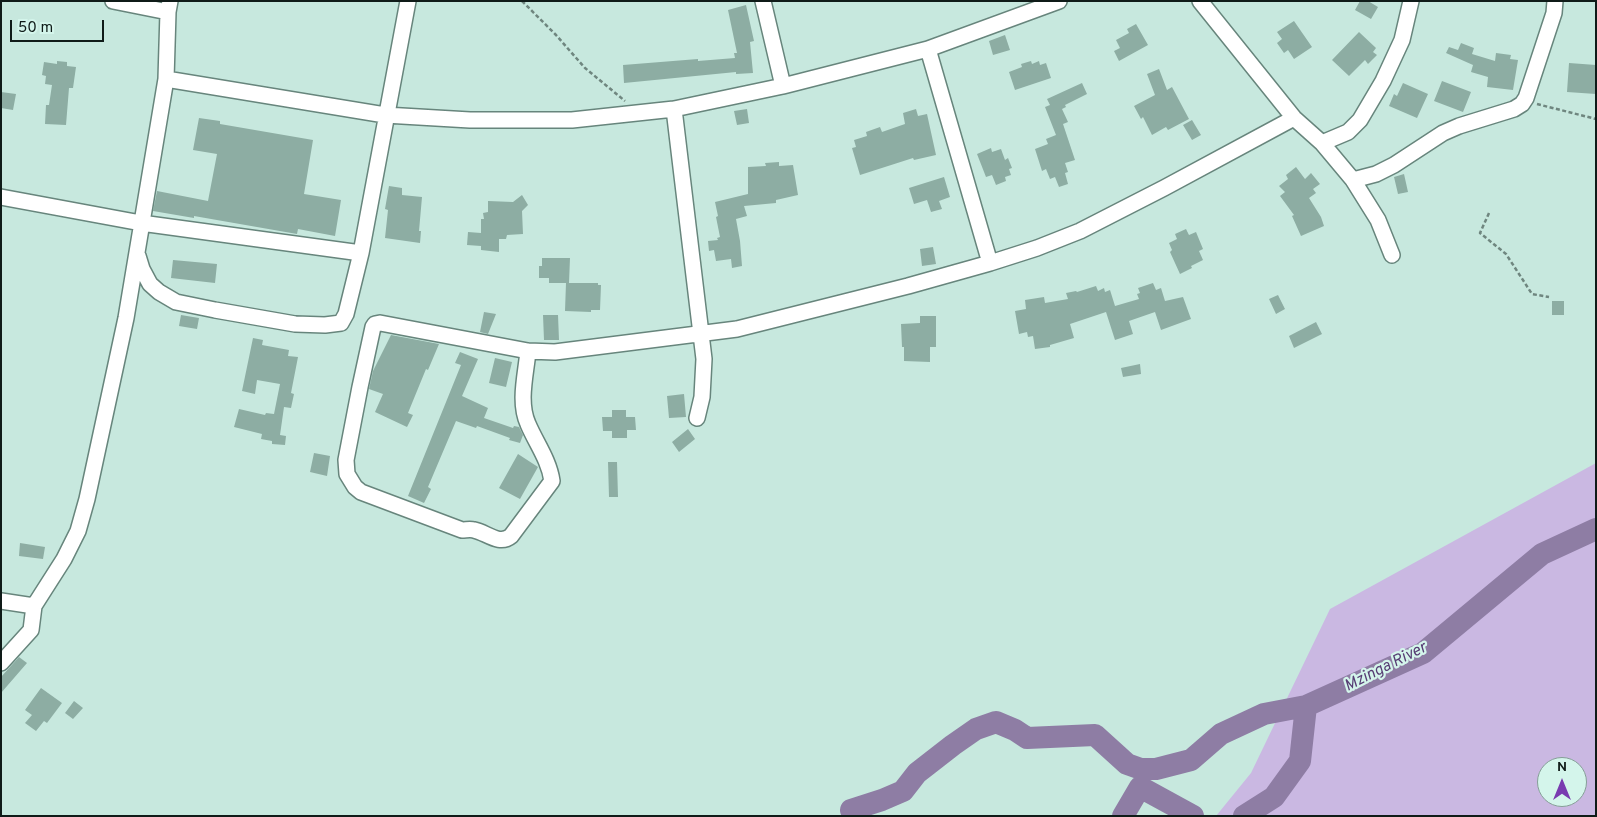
<!DOCTYPE html>
<html>
<head>
<meta charset="utf-8">
<style>
	body { margin:0 }
	#map { position:relative; width:1597px; height:817px; overflow:hidden; background:#c7e8de; font-family:Overpass,sans-serif }
	canvas { display:block }
	.frame { position:absolute; inset:0; border:2px solid #0f1b18; pointer-events:none }
	.north { position:absolute; left:1537px; top:757px; width:50px; height:50px; box-sizing:border-box; background:#d4f5eb; border:1px solid #859e97; border-radius:50%; rotate:0deg; font-size:14px; font-weight:700; line-height:20px; text-align:center; color:#0f1b18 }
	.north::after { content:''; display:block; margin:auto; width:18px; height:22px; background:#793bb0; clip-path:polygon(50% 0,100% 100%,50% 72%,0 100%) }
	.scale { position:absolute; left:10px; top:20px; width:94px; height:22px; box-sizing:border-box; border:2px solid #0f1b18; border-top:0; padding-left:6px; font-size:15px; line-height:18px; white-space:nowrap; color:#0f1b18; -webkit-text-stroke:4px #d4f5eb; paint-order:stroke }
</style>
</head>
<body>
<div id="map">
<canvas width="1597" height="817"></canvas>
<div class="frame"></div>
<div class="north">N</div>
<div class="scale">50 m</div>
</div>
<script>
const g = document.querySelector('canvas').getContext('2d');
g.lineJoin = 'round';
function fillPath(path, color) { g.fillStyle = color; g.fill(path, 'evenodd'); }
function strokePath(path, color, width, dash) { g.strokeStyle = color; g.lineWidth = width; g.lineCap = dash ? 'butt' : 'round'; g.setLineDash(dash || []); g.stroke(path); }
function label(font, color, halo, rows, align = 'center') {
  g.font = font + ' Overpass,sans-serif'; g.lineWidth = 4.5; g.setLineDash([]); g.textBaseline = 'middle'; g.strokeStyle = halo; g.fillStyle = color; for (const [text, x, y, turn = 0] of rows) {
    g.save(); g.translate(x, y); g.rotate((+turn || 0) * Math.PI / 180); g.textAlign = isNaN(turn) ? turn : align; if (halo) g.strokeText(text, 0, 0); g.fillText(text, 0, 0); g.restore();
  }
}
const green = new Path2D(`
	M1596 463V816H1216L1251 773 1330 609ZM1547 767H1577V797H1547Z`);
const river = new Path2D(`
	M851 810 882 800 903 791 917 773 953 745 976 729 996 722 1015 730 1027 738 1095 735 1127 764 1141 769H1156L1191 760 1221 734 1264 714 1306 706
	M1123 816 1140 787 1193 816
	M1244 816 1274 797 1300 761 1306 706 1423 653 1542 554 1596 529`);
const building = new Path2D(`
	M1360 1H1368L1378 7 1371 19 1355 10Z
	M746 5 754 41 750 42 753 73 736 74V72L624 83 623 65 698 59V61L735 58 734 53H737L728 10Z
	M1294 21 1312 47 1294 59 1288 50 1284 53 1277 43 1282 39 1277 32Z
	M1136 24 1148 45 1119 61 1114 51 1120 48 1116 40 1129 33 1127 29Z
	M1359 32 1376 48 1373 52 1377 55 1368 64 1365 60 1349 76 1332 60Z
	M1005 35 1010 50 993 55 989 41Z
	M1461 43 1474 48 1472 54 1495 61 1496 53 1511 55 1510 59 1518 60 1513 90 1487 87 1488 77 1471 72 1473 65 1446 53 1449 47 1458 50Z
	M57 61 67 62V66L76 67 73 88H69L66 125 45 124 46 105H49L52 85 45 84 46 76 42 75 44 62 57 64Z
	M1031 61 1032 64 1039 61 1040 65 1046 63 1051 78 1015 90 1009 72 1022 67 1021 64Z
	M1569 63 1596 65V94L1567 92Z
	M1159 69 1167 90 1172 87 1189 119 1168 130 1166 127 1152 135 1143 117 1141 119 1134 106 1155 95 1147 74Z
	M1442 81 1471 92 1463 112 1434 101Z
	M1082 83 1087 94 1065 105 1066 107 1062 109 1068 122 1063 124 1075 160 1065 163 1068 172 1065 173 1068 184 1059 187 1055 177 1050 179 1046 169 1042 171 1035 149 1048 144 1046 139 1056 135 1045 107 1050 105 1047 99Z
	M1403 83 1428 94 1417 118 1389 106 1394 94 1397 96Z
	M1 92 16 94 13 110 1 108Z
	M747 109 749 123 737 125 734 111Z
	M916 109 918 116 927 114 936 155 914 160 913 158 860 175 852 148 856 147 854 140 867 136 866 132 880 127 882 132 905 124 903 113Z
	M199 118 220 121V124L313 140 304 194 341 200 335 236 298 229 297 234 194 216V218L153 211 157 191 208 201 217 154 193 150Z
	M1192 120 1201 135 1192 140 1183 125Z
	M991 148 992 152 1001 149 1005 160 1008 158 1012 168 1009 169 1011 175 1005 177 1006 181 996 185 992 175 986 177 977 154Z
	M779 162V166L793 165 798 195 776 200V203L744 206 747 216 736 219 740 241 742 266 732 268 731 259 716 261 714 250 709 251 708 241 718 240 717 238 720 237 716 217 718 216 715 202 748 194V167L766 166 765 163Z
	M1296 167 1305 179 1311 173 1320 184 1313 189 1316 193 1309 198 1321 217 1324 226 1301 236 1292 216 1294 215 1280 196 1285 192 1279 186 1288 179 1286 175Z
	M1404 174 1408 192 1398 194 1394 177Z
	M944 177 950 197 939 201 942 209 931 212 927 200 914 204 909 188Z
	M389 186 402 188V195L422 197 419 231H421L420 243 385 238 388 210 385 209Z
	M522 195 528 205 522 211 523 234 507 235 506 239H499V252L481 250V246L467 245 468 232 481 233V219H484L483 213 488 212V201L513 202Z
	M1186 229 1189 235 1196 232 1203 249 1199 251 1203 260 1191 266 1192 268 1180 274 1170 252 1172 250 1169 243 1177 239 1175 234Z
	M933 247 936 264 922 266 920 249Z
	M542 258H570L569 283H598V285H601L600 310H591V312L565 311 566 283H549V278H539V266H542Z
	M173 260 217 264 215 283 171 278Z
	M1153 283 1156 290 1161 288 1165 301 1183 297 1191 319 1161 330 1155 312 1129 321 1133 334 1115 340 1106 312 1070 324 1074 338 1050 345V347L1035 349 1033 336 1028 337 1027 332 1019 334 1015 311 1026 309 1025 300 1044 297 1045 303 1068 299 1066 293 1076 291 1077 292 1096 286 1098 291 1104 288 1105 292 1110 290 1115 306 1139 299 1137 294 1140 293 1138 288Z
	M1278 295 1285 309 1276 314 1269 299Z
	M1552 301H1564V315H1552Z
	M484 312 496 314 488 334 480 332Z
	M181 315 199 318 197 329 179 326Z
	M543 315H558L559 340H544Z
	M920 316H936V347H930V362L904 361V347H902L901 324 920 323Z
	M1316 322 1322 334 1294 348 1289 336Z
	M391 335 439 344 428 370 426 369 408 413 413 415 407 427 375 412 383 394 369 389 373 371Z
	M253 338 263 340 262 345 289 350 288 356 298 357 291 393 294 394 291 408 284 407 280 435 286 436 285 445 272 444V441L261 439 262 434 234 427 239 409 265 415 266 413 274 414 280 384 257 380 255 394 242 391Z
	M460 352 478 359 462 396 488 408 484 418 513 428 514 426 519 427 523 435 520 443 509 440 510 438 477 426 476 428 456 421 428 487 431 489 424 503 408 496 461 365 455 363Z
	M495 358 512 362 506 387 489 383Z
	M1140 364 1141 374 1123 377 1121 368Z
	M684 394 686 417 669 418 667 396Z
	M612 410H626V417H635L636 430H627V438H612V431H603L602 417H612Z
	M688 429 695 439 679 452 672 442Z
	M314 453 330 456 327 476 310 472Z
	M518 454 538 467 520 499 499 488Z
	M608 462H617L618 497H609Z
	M20 543 45 547 43 559 19 556Z
	M19 657 27 663 1 693V677Z
	M41 688 62 703 47 723 44 721 36 731 25 723 32 715 25 710Z
	M74 701 83 708 73 719 65 713Z`);
const path = new Path2D(`
	M522 1 556 35 585 68 625 101
	M1537 104 1596 119
	M1489 213 1480 233 1506 254 1532 294 1549 297`);
const minor = new Path2D(`
	M113 1 168 12
	M763 1 783 86
	M1200 1 1294 118 1322 143 1353 180 1378 220 1392 255
	M928 49 990 263
	M166 79 385 115 470 120H572L674 109 783 86 928 49 1059 1
	M674 109 704 359 702 397 697 418
	M1322 143 1348 132 1360 120 1383 81 1402 40 1411 1
	M1353 180 1376 174 1394 165 1443 133 1459 126 1514 109 1522 104 1526 98 1554 13 1555 1
	M1 197 141 223 361 253 408 1
	M138 256 142 269 150 284 159 292 176 302 215 310 295 324 325 325 341 323 346 314 361 253
	M528 351C526 374 518 402 528 424 536 443 549 460 552 481L511 536C499 546 486 532 474 530 470 529 466 530 462 530L361 492 355 487 347 474 346 460 360 387 373 327 375 324 380 323 528 351 555 352 737 329 908 286 990 263 1037 248 1080 231 1164 188 1294 118
	M1 601 34 606
	M1 663 31 630 34 606 64 559 78 531 87 499 126 318 166 79 168 12 170 1`);
const waterNames = [
	["Mzinga River",1386,668,-27]
];
fillPath(green, '#cab8e2');
strokePath(river, '#8e7da4', 22);
fillPath(building, '#8dada3');
strokePath(minor, '#67857c', 18);
strokePath(path, '#6f867f', 2.5, [4, 2.5]);
strokePath(minor, '#fff', 15);
label('italic 16px', '#563c73', '#d4f5eb', waterNames);
</script>
</body>
</html>
